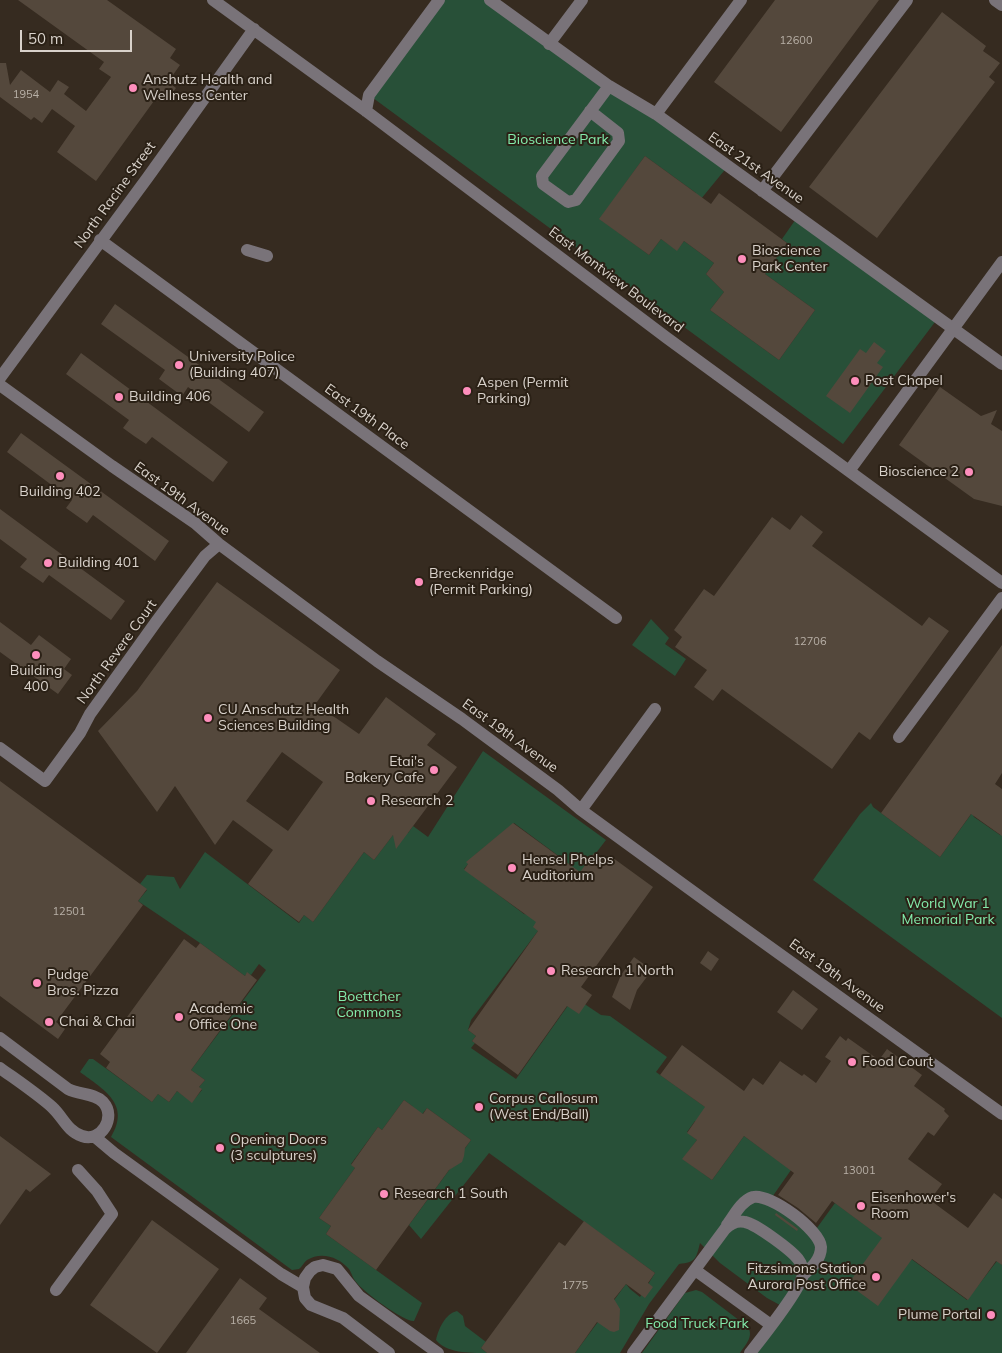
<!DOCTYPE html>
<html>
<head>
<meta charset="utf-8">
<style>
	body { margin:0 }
	#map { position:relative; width:1002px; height:1353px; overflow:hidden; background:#362b20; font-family:Mulish,sans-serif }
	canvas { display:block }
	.scale { position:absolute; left:20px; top:30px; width:112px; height:22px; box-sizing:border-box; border:2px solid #d9d2cb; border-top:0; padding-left:6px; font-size:15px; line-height:18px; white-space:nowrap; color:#d9d2cb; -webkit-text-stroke:4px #2b2116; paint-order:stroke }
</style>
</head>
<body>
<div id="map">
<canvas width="1002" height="1353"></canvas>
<div class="scale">50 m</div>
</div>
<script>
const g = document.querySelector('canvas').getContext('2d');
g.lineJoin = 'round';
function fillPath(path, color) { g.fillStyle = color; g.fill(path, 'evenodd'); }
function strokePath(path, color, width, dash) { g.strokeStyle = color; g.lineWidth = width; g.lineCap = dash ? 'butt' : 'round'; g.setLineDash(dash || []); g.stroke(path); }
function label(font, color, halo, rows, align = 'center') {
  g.font = font + ' Mulish,sans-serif'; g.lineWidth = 4; g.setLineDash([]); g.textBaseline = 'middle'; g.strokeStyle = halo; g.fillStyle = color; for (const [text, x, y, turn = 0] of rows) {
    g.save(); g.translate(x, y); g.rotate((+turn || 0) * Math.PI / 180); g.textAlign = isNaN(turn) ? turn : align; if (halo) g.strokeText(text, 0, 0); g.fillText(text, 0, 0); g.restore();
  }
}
const green = new Path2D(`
	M439 0H491L728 166 696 205V193L645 156 600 219 649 255 661 239 677 250 684 241 714 263 706 274 724 292 710 310 779 360 815 310 765 274 787 243 782 239 798 216 938 318 843 444 369 95Z
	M651 619 669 638 665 644 686 659 675 676 632 645Z
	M483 751 606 840 566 892 541 891 564 860 514 823 476 854 464 869 524 914 540 917 538 931 471 1020 468 1030 476 1036 472 1041 475 1043 471 1048 516 1079 574 997 601 1015 610 1016 667 1057 656 1072 715 1114 705 1128 695 1121 687 1132 697 1140 683 1159 712 1180 744 1136 791 1170 770 1200 814 1232 835 1203 967 1300 997 1261 1002 1265V1353H757L789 1310 767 1298 720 1263 700 1243C696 1259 696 1262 679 1264L649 1304 620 1353H575L626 1284 630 1289 640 1297 655 1273 489 1153 421 1239 409 1225 471 1140 427 1108 420 1117 412 1106 404 1100 382 1130 378 1127 351 1164 355 1168 319 1218 331 1226 326 1234 422 1303 414 1321C404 1322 364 1292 357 1283 353 1279 352 1274 349 1269 339 1257 321 1251 307 1260 304 1262 302 1267 299 1269L292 1270 111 1137C131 1104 104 1090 80 1072L89 1059H93L152 1102 158 1094 169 1102 177 1091 192 1102 202 1090 199 1087 205 1080 191 1070 266 970 259 964 251 975 247 973 245 976 200 943 138 901 147 890 140 884 147 875 174 877 180 889 205 852 299 923 304 915 313 922 364 852 374 860 399 827 408 833 413 826 428 837Z
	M871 803 873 807 940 857 972 813 974 817 1000 835 1002 832V1018L813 880 860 814Z
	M696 1290 702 1292 748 1327C754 1337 745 1345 740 1353H642L685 1293Z
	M457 1311 463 1316 465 1326 486 1342 481 1348 487 1353C469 1353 446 1353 436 1340 439 1328 445 1314 457 1311Z`);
const building = new Path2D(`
	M18 0H107L176 49 170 58 180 65 168 82 176 88 167 100 159 94 96 181 57 152 75 126 52 109 42 123 34 117 31 120 0 97V63H6L10 85 21 70 50 92 58 80 69 87 64 94 86 111 111 77 99 69 104 62Z
	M775 0H879L781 132 714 82Z
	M942 12 986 46 983 51 1000 63 989 77 995 82 877 238 809 187Z
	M645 156 711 204 719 193 787 243 765 274 815 310 779 360 710 310 724 292 706 274 714 263 684 241 677 251 661 239 649 255 599 219Z
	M115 304 264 412 249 432 188 387 182 396 159 379 165 370 101 324Z
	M874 342 886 351 877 363 883 367 850 413 826 396 860 349 866 353Z
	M81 353 228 462 213 482 152 437 146 444 134 436 123 428 129 420 66 374Z
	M940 387 981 416 997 410 991 424 1002 431V506L974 499 899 445Z
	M21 433 169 541 155 561 93 515 87 523 66 508 72 500 7 452Z
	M0 509 125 601 111 620 49 575 43 583 20 567 27 559 0 539Z
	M801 515 823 532 812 546 922 626 929 617 949 631 870 740 859 732 832 769 722 689 713 701 694 687 707 670 675 647 682 637 674 630 704 589 714 596 772 517 790 530Z
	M217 582 340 670 314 706 336 718 359 734 386 697 436 734 427 745 457 767 396 849 393 835 374 860 364 852 313 922 304 915 299 922 248 884 273 850 233 820 215 845 175 786 157 812 98 731 137 691ZM282 752 323 782 288 831 246 801Z
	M0 622 31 645 39 635 71 659 64 669 72 675 58 694 0 652Z
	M1002 645V773L995 784 1002 789V836L971 814 940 857 881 813Z
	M0 781 147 889 138 901 143 905 56 1022 65 1029 58 1039 0 996Z
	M513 823 580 872 594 853 605 861 609 855 653 887 581 987 592 995 579 1014 567 1006 518 1075 472 1041 476 1036 468 1030 538 931 533 927 536 922 464 870 468 864 466 862Z
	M184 939 196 948 200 943 245 976 247 972 257 980 191 1070 205 1080 199 1087 202 1089 192 1103 177 1091 169 1102 158 1094 152 1102 106 1068 110 1062 100 1054Z
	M708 951 719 959 711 971 700 963Z
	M634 957 652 970 637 990 630 1010 612 997 621 975Z
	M793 990 818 1009 802 1030 777 1012Z
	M840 1036 846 1041 848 1038 879 1060 887 1049 922 1075 914 1086 945 1109 944 1111 949 1116 934 1136 928 1132 908 1159 942 1184 930 1200 968 1228 994 1193 1002 1199V1265L996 1261 968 1300 912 1259 878 1306 848 1284 882 1238 832 1201 816 1223 798 1208 778 1195 794 1173 744 1136 712 1180 682 1159 697 1140 687 1133 705 1107 660 1075 682 1045 744 1091 753 1078 763 1085 780 1061 802 1076 804 1074 816 1083 831 1061 825 1057Z
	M404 1100 423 1114 427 1108 471 1140 465 1148 464 1156 462 1162 449 1170 376 1270 326 1234 331 1226 319 1218 355 1168 351 1165 378 1127 382 1130Z
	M0 1136 51 1174 30 1192 26 1189 0 1225Z
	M776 1213 798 1229 797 1231 775 1215Z
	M152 1220 219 1269 157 1353 90 1305Z
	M584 1221 655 1273 648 1283 653 1287 645 1298 626 1284 614 1299 620 1309 619 1330 614 1332 610 1331 597 1322 575 1353H487L481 1348 559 1242 565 1246Z
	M240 1278 267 1298 259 1309 320 1353H186Z`);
const minor = new Path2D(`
	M213 0 366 111 667 338 1002 583
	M490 0 609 86 656 114 1002 364
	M995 0 1002 5
	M549 44 582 0
	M366 111 369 95 439 0
	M590 111 618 133 619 141 576 200 568 202 543 184 542 176 609 86
	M656 114 741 0
	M762 191 907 0
	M100 240 616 618
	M247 250 267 256
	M0 378 148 177 254 29
	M0 385 112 466 195 523 219 544 377 661 462 719 558 790 581 810 717 909 1002 1114
	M849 471 1002 262
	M899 737 1002 598
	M0 748 45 781 80 733 90 714 156 622 205 556 219 544
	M581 810 655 709
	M0 1038 68 1089C79 1095 94 1093 103 1102 117 1117 101 1143 82 1136 67 1131 63 1117 52 1107 36 1093 18 1081 0 1068
	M95 1137 114 1153 281 1274 303 1287
	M727 1225C734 1216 741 1201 753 1197 770 1193 820 1230 821 1247 821 1260 811 1268 803 1275
	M695 1270 771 1325
	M56 1290 112 1214 97 1191 78 1170
	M389 1353 343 1318 311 1305 305 1298 303 1287 305 1278 310 1271 315 1267 323 1265 337 1269 359 1296 438 1353
	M633 1353 725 1229C731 1223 737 1220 745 1222 756 1224 791 1250 798 1259 801 1263 803 1269 803 1274 802 1288 761 1339 750 1353`);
const markers = [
	[133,88,5,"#fe8ebc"],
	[742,259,5,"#fe8ebc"],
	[179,365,5,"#fe8ebc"],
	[855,381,5,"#fe8ebc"],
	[467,391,5,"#fe8ebc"],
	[119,397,5,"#fe8ebc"],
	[969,472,5,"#fe8ebc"],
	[60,476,5,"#fe8ebc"],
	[48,563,5,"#fe8ebc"],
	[419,582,5,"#fe8ebc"],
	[36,655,5,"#fe8ebc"],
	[208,718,5,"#fe8ebc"],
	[434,770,5,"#fe8ebc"],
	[371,801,5,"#fe8ebc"],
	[512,868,5,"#fe8ebc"],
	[551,971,5,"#fe8ebc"],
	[37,983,5,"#fe8ebc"],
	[179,1017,5,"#fe8ebc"],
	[49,1022,5,"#fe8ebc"],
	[852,1062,5,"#fe8ebc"],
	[479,1107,5,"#fe8ebc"],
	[220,1148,5,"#fe8ebc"],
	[384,1194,5,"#fe8ebc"],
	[861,1206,5,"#fe8ebc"],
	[876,1277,5,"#fe8ebc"],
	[991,1315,5,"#fe8ebc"]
];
const numberNames = [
	["12600",796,41],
	["1954",26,95],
	["12706",810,642],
	["12501",69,912],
	["13001",859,1171],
	["1775",575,1286],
	["1665",243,1321]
];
const poiNames = [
	["Anshutz Health and",143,80],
	["Wellness Center",143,96],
	["Bioscience",752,251],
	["Park Center",752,267],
	["University Police",189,357],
	["(Building 407)",189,373],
	["Post Chapel",865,381],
	["Aspen (Permit",477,383],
	["Parking)",477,399],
	["Building 406",129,397],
	["Bioscience 2",959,472,"right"],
	["Building 402",60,492,"center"],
	["Building 401",58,563],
	["Breckenridge",429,574],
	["(Permit Parking)",429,590],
	["Building",36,671,"center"],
	["400",36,687,"center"],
	["CU Anschutz Health",218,710],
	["Sciences Building",218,726],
	["Etai's",424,762,"right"],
	["Bakery Cafe",424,778,"right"],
	["Research 2",381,801],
	["Hensel Phelps",522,860],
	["Auditorium",522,876],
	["Research 1 North",561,971],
	["Pudge",47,975],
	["Bros. Pizza",47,991],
	["Academic",189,1009],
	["Office One",189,1025],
	["Chai & Chai",59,1022],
	["Food Court",862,1062],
	["Corpus Callosum",489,1099],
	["(West End/Ball)",489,1115],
	["Opening Doors",230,1140],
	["(3 sculptures)",230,1156],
	["Research 1 South",394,1194],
	["Eisenhower's",871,1198],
	["Room",871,1214],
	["Fitzsimons Station",866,1269,"right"],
	["Aurora Post Office",866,1285,"right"],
	["Plume Portal",981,1315,"right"]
];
const parkNames = [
	["Bioscience Park",558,140],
	["World War 1",948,904],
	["Memorial Park",948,920],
	["Boettcher",369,997],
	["Commons",369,1013],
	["Food Truck Park",697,1324]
];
const streetNames = [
	["East 21st Avenue",756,168,35],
	["North Racine Street",115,195,-54],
	["East Montview Boulevard",616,280,37],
	["East 19th Place",367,417,36],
	["East 19th Avenue",182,499,36],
	["North Revere Court",117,652,-54],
	["East 19th Avenue",510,736,36],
	["East 19th Avenue",837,976,36]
];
fillPath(green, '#285038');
fillPath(building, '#54483c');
strokePath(minor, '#797379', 12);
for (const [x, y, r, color] of markers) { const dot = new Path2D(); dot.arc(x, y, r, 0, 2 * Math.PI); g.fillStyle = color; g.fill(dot); strokePath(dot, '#2b2116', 2); }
label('11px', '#b8b0a7', null, numberNames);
label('14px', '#d9d2cb', '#2b2116', poiNames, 'left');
label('14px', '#83ebab', '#2b2116', parkNames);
label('14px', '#d9d2cb', '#2b2116', streetNames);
</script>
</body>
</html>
